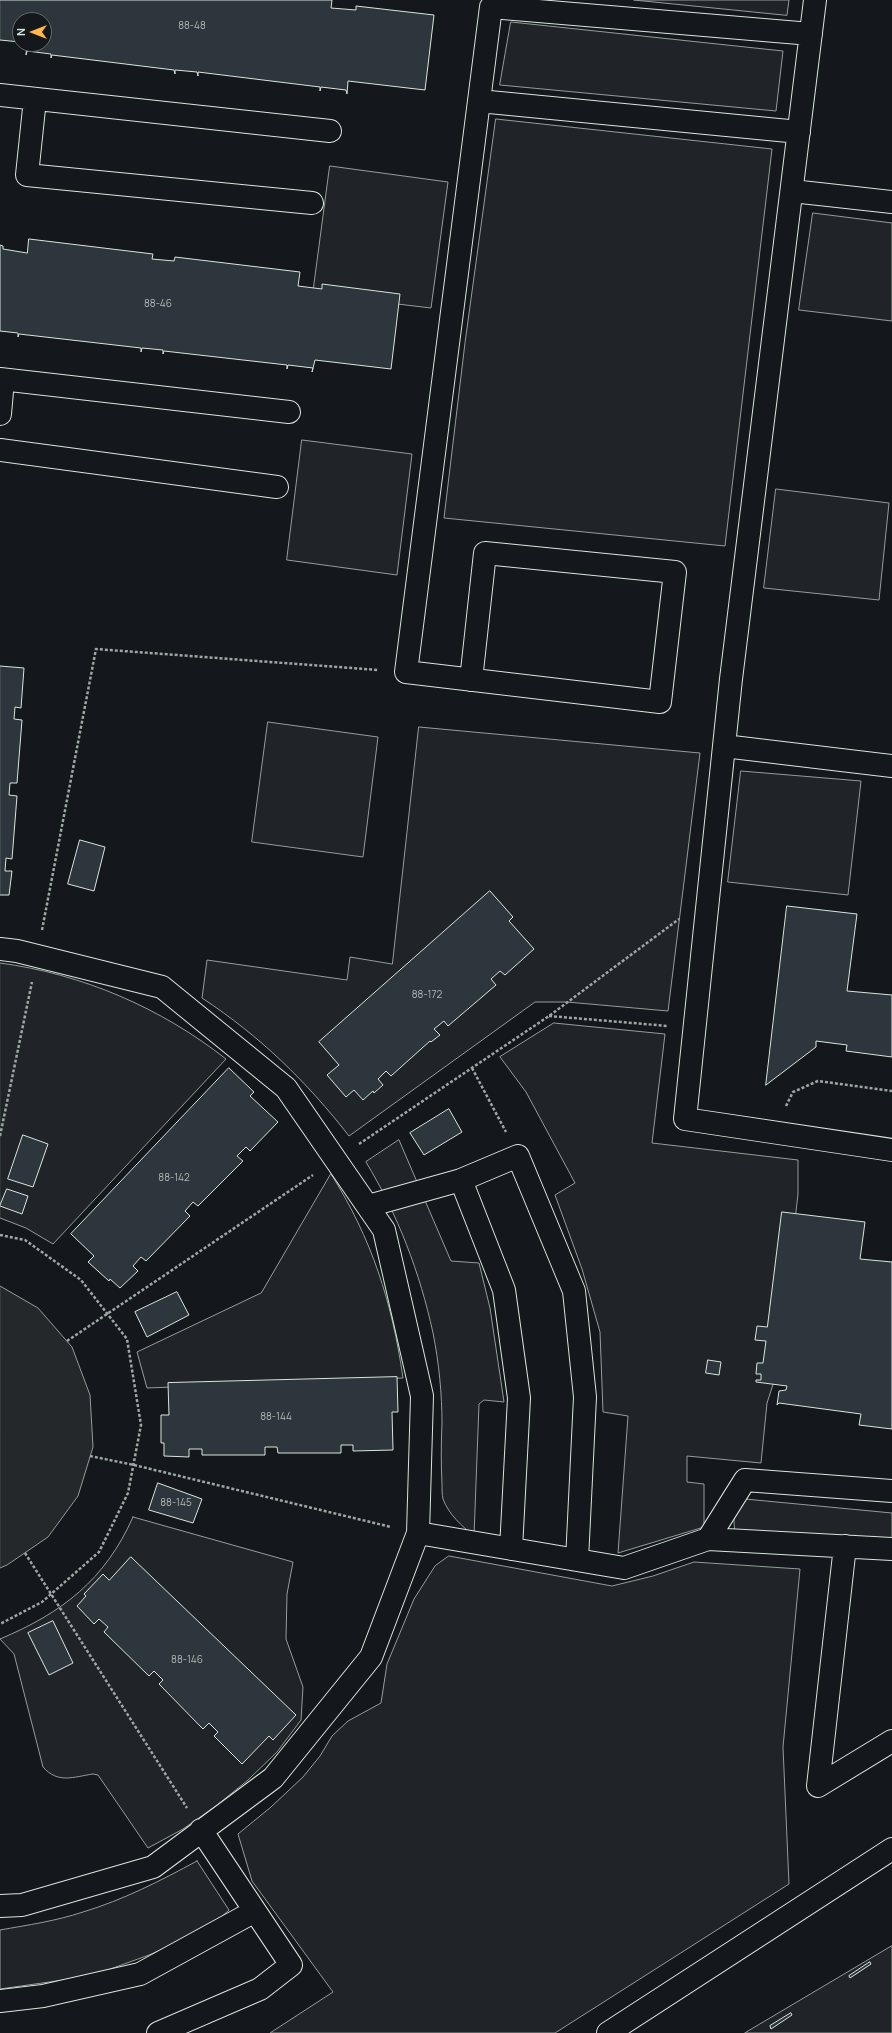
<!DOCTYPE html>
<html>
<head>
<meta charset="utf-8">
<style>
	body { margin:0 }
	#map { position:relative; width:892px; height:2033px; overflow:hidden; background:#14181c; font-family:Manrope,sans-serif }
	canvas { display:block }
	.north { position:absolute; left:12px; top:12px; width:40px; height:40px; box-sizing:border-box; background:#14181c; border:1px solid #626a69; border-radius:50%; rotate:270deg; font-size:11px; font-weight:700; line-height:16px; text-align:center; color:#d8e6dc }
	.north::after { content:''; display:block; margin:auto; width:14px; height:18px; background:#ffb74d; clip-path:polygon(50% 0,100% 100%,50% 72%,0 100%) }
</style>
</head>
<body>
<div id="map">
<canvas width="892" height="2033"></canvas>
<div class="north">N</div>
</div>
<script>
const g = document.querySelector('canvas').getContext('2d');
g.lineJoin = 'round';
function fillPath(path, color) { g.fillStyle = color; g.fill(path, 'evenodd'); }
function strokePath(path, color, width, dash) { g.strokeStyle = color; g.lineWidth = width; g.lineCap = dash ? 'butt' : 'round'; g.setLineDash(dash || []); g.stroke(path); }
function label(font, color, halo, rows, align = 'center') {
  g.font = font + ' Manrope,sans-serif'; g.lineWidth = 3; g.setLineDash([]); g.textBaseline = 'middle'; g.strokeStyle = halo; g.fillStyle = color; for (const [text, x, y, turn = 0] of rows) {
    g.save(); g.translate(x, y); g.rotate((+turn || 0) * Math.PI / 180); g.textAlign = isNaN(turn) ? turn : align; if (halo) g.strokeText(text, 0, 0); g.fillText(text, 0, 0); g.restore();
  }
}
const green = new Path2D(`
	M634 0H789L787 15Z
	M511 22 783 51 776 111 500 85Z
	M496 119 772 149 725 546 444 518 465 343Z
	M330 166 448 182 431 308 313 294Z
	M813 213 892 223V321L799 310Z
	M302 440 412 454 397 575 287 560Z
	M776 489 889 503 879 600 764 588Z
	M268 722 378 737 363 857 252 842Z
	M419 727 700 753 668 1011 567 1002H535L349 1136C307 1082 260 1036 202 998L207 960 347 980 350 957 392 964Z
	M741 771 861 781 848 895 728 882Z
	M0 963C83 974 161 1008 226 1059L53 1244 26 1228 0 1218Z
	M554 1023 665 1034 652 1143 798 1160V1194L778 1369 767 1403 761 1463 687 1456V1482L704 1484V1527L618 1553 628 1416 603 1412 600 1332 582 1269 555 1195 575 1183 526 1092 500 1057Z
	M399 1140 451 1261 479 1263 490 1308 504 1402 484 1400 479 1404 474 1536C462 1526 449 1515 443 1499 442 1495 442 1489 442 1484 441 1464 441 1444 442 1424 442 1394 439 1363 433 1333 420 1273 398 1215 366 1162Z
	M331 1174C372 1239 392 1302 403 1378L147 1388 137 1352 261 1293Z
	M745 1499 892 1513V1539L735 1532C733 1517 733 1509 745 1499Z
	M133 1517 293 1562 287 1594 286 1639 303 1687 301 1720 277 1752 248 1780 216 1806 183 1829 148 1848 98 1775 93 1774C73 1777 58 1784 43 1767L14 1654 0 1639C62 1613 105 1580 133 1517Z
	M449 1556 612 1586 653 1576 694 1562 800 1569 783 1747 789 1884 555 2033H270L333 1992 252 1881 238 1834 271 1807 303 1777 320 1756 332 1736 348 1721 381 1703 387 1664 414 1599 435 1566Z
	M197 1861 229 1910 208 1929 149 1955 91 1976 0 1989V1930C28 1925 56 1921 83 1912 123 1900 160 1881 197 1861Z
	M892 1946V2033H745Z`);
const parking = new Path2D(`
	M0 1286 38 1308 72 1347 90 1395 93 1447 78 1496 48 1537 7 1565 0 1568Z`);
const building = new Path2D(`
	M0 0H332L331 8 356 10V6L434 15 425 90 348 81 347 94 346 90 321 87 320 91V87L198 72V76L197 72 175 70V74L174 70 52 55 51 58V54L27 51 26 55 27 44H44V20H20V42L0 40Z
	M29 239 153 254 152 259 174 261 175 257 300 272 298 286 322 289V284L400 294 391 369 315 360 312 372 313 368 288 365 287 369V365L164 351 163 354V350L142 348 141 352V348L19 334 18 337V333L0 331V245L3 246V249L27 253Z
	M0 666 24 668 21 708 15 707 14 719 22 720 17 783H10L9 795 17 796 12 859 6 858 5 871H12L9 895H0Z
	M80 840 105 847 94 891 68 884Z
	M490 891 513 917 509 921 534 949 505 975 500 971 491 979 496 985 448 1026 444 1021 434 1029 440 1035 431 1042 430 1041 391 1076 386 1071 378 1079 383 1085 374 1093 373 1091 363 1100 354 1090 346 1097 327 1075 339 1065 319 1042Z
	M787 906 857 914 847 991 892 995V1057L846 1051 847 1045 816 1041V1047L766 1085Z
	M229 1068 254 1092 250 1096 278 1122 250 1151 246 1147 237 1156 243 1161 198 1206 193 1202 185 1211 190 1216 146 1261 141 1257 133 1266 138 1271 120 1288 110 1279 109 1281 88 1262 94 1256 71 1234Z
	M449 1109 462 1132 424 1155 410 1133Z
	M23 1135 48 1144 33 1187 8 1179Z
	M7 1189 28 1196 22 1214 0 1206Z
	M782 1212 865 1222 860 1259 892 1262V1429L859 1425 861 1414 779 1403 777 1405 779 1391 786 1390 787 1386 756 1382V1380H761V1374H756L757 1363H763L766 1341 755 1340 757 1326 767 1327Z
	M177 1292 189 1315 147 1337 135 1312Z
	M708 1360 721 1362 719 1375 706 1373Z
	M397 1377 398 1412H392L393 1450 353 1451V1445H341V1453H278L277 1447H265V1455H202V1449H189V1457L164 1456V1443H161V1415H169L168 1383Z
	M158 1483 202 1499 193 1523 149 1510Z
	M131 1557 296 1715 273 1740 269 1736 242 1764 214 1736 218 1732 209 1723 203 1729 159 1684 163 1680 154 1671 149 1676 104 1632 108 1627 99 1619 94 1624 77 1606 86 1596 84 1594 103 1574 109 1580Z
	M53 1621 73 1663 49 1675 28 1633Z
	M870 1962 871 1964 850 1978 849 1976Z
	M791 2013 792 2015 771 2029 770 2026Z`);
const path = new Path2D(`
	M42 930 96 649 378 670
	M549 1016 668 1026
	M472 1068 506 1132
	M786 1106 793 1092 818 1081 892 1091
	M0 1136 32 982
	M359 1144 549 1016 679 919
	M0 1235 25 1240 81 1280 127 1339 141 1425 128 1493 99 1552 42 1602 0 1624
	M67 1341 313 1175
	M90 1456 134 1465 391 1527
	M25 1553 187 1808`);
const minor = new Path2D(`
	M815 0 731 679 685 1119 892 1150
	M0 95 330 131
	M35 99 27 175 312 203
	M479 101 799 132
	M792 191 892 202
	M0 379 289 412
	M0 414 3 380
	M0 450 277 487
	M471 680 485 553 675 572 660 702 406 672 491 7 811 34
	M724 746 892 766
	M0 949 17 951 162 987 286 1088 384 1230 422 1396 418 1533 371 1657 273 1778 153 1867 22 1905 0 1906
	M461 1180 518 1156 574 1291 585 1397 577 1560
	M368 1206 461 1180 504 1290 519 1398 511 1549
	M418 1533 624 1568 708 1539 892 1549
	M708 1539 745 1480 892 1491
	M845 1546 818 1786 892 1741
	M0 2001 43 1996 140 1974 255 1911
	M158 2033 260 1989 291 1965 201 1830
	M608 2033 892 1849`);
const numberNames = [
	["88-48",192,26],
	["88-46",158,304],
	["88-172",427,995],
	["88-142",174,1178],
	["88-144",276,1417],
	["88-145",176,1503],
	["88-146",187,1660]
];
fillPath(green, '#202428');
strokePath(green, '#939e99', 1);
fillPath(parking, '#24282b');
strokePath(parking, '#939e99', 1);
fillPath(building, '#2c363c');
strokePath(building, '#d8e6dc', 1);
strokePath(minor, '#d8e6dc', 24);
strokePath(path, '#9da8a2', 2.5, [3, 2]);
strokePath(minor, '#14181c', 22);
label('10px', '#adbab4', null, numberNames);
</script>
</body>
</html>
